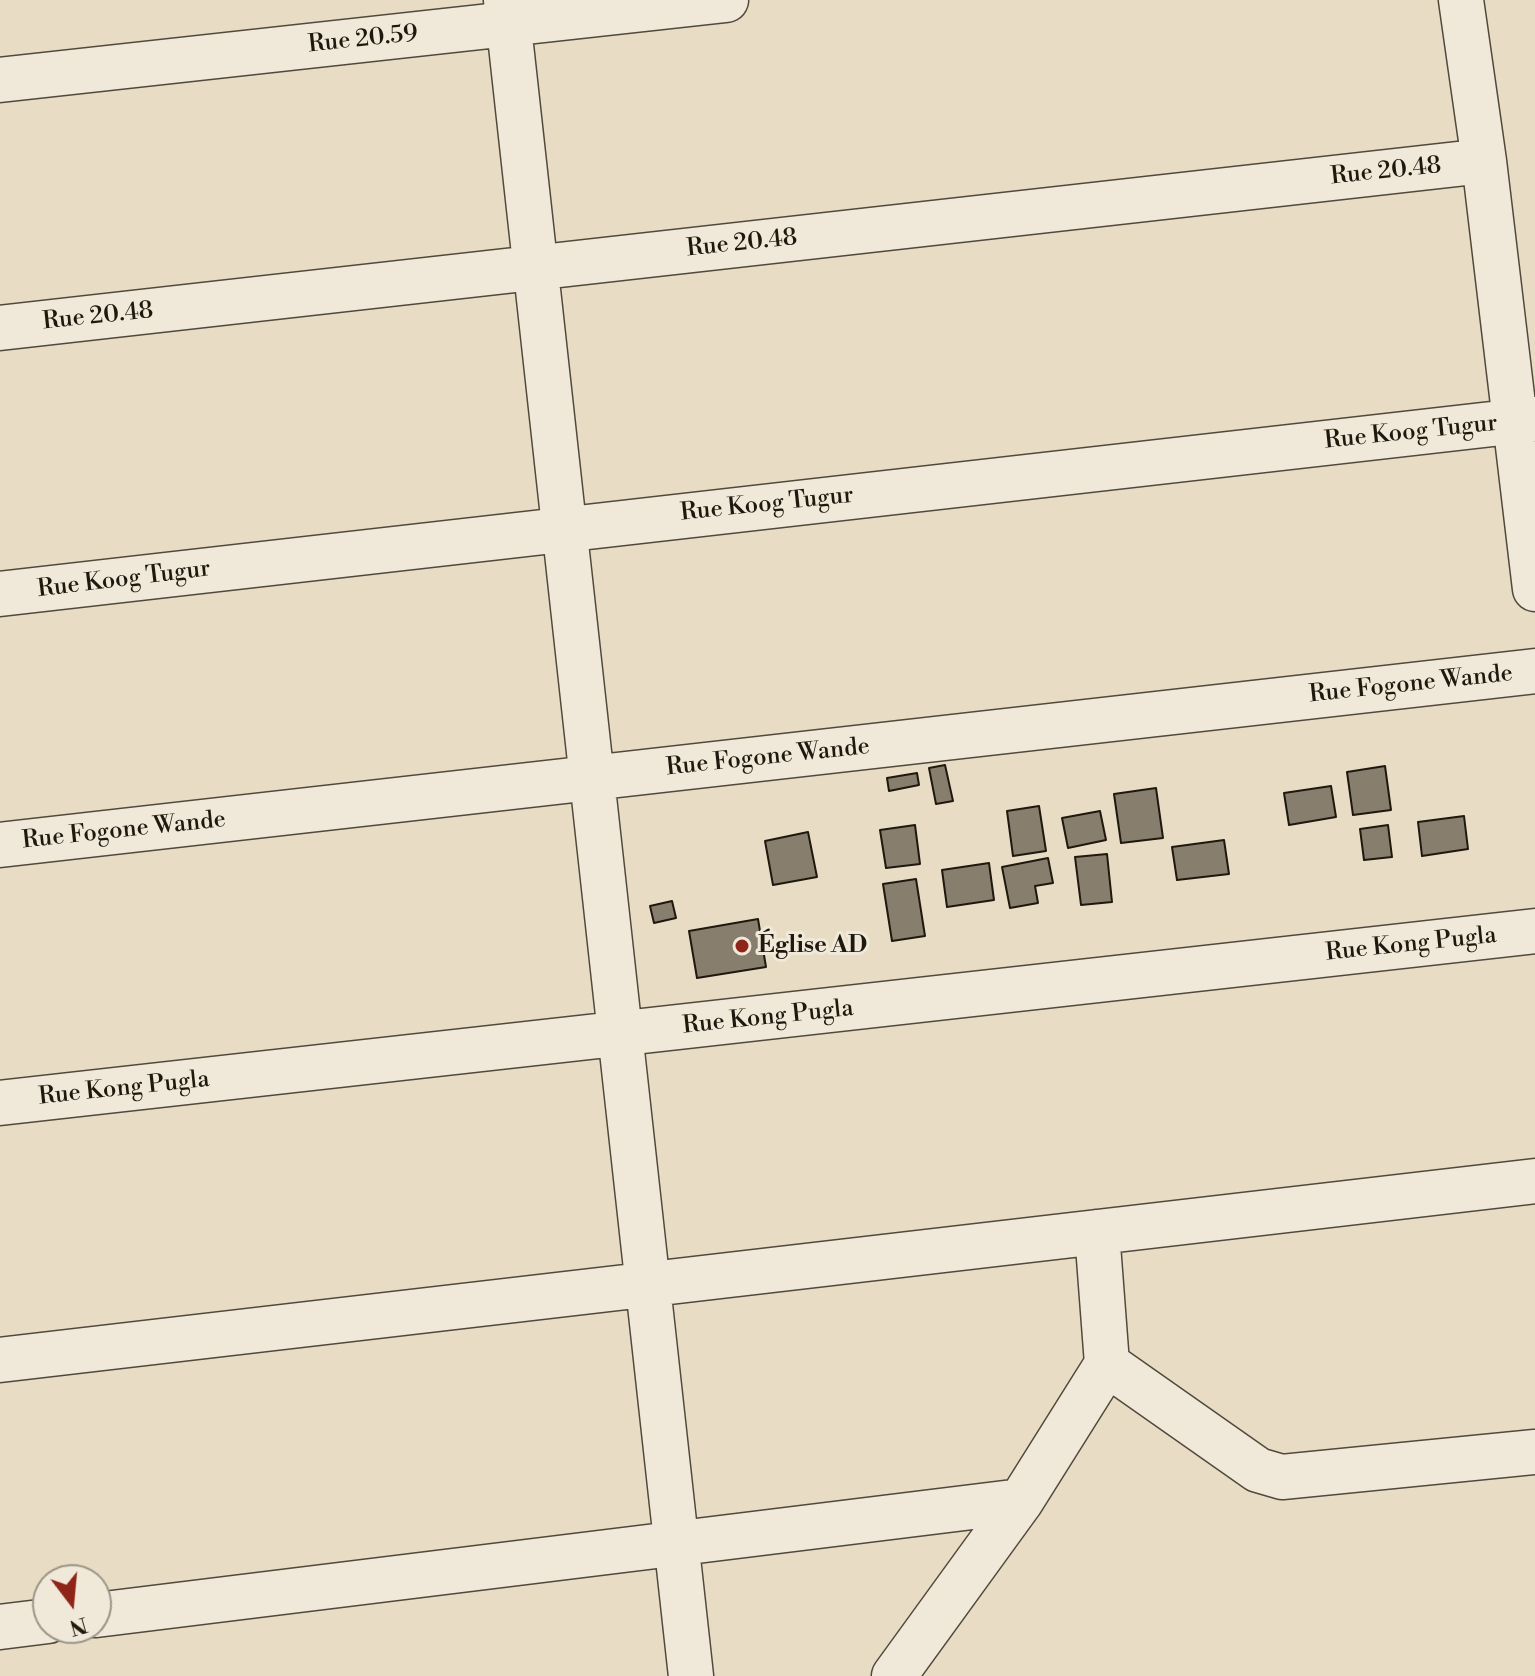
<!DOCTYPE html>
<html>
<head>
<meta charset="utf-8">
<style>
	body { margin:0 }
	#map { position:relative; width:1535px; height:1676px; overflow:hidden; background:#e8ddc4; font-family:"Libre Bodoni",serif }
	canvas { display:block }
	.north { position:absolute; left:32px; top:1564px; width:80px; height:80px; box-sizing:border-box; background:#f0e9d9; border:2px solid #9c9588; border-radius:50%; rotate:164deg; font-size:22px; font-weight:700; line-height:32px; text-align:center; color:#1f180e }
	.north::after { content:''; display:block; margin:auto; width:28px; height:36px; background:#8f2418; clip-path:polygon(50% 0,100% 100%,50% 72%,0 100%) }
</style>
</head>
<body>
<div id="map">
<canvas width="1535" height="1676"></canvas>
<div class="north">N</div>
</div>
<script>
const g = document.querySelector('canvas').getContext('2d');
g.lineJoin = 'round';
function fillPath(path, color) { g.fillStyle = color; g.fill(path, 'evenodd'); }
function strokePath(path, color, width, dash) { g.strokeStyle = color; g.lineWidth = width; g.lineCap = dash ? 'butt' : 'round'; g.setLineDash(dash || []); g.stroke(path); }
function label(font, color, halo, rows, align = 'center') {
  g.font = font + ' "Libre Bodoni",serif'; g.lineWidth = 6; g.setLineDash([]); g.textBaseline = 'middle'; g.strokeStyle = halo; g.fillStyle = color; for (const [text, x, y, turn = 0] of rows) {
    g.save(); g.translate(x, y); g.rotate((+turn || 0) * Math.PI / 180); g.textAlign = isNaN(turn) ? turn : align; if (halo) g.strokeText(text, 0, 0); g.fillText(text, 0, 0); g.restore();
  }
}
const building = new Path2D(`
	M945 765 953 801 936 804 929 768Z
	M1385 766 1391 810 1353 815 1347 772Z
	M917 773 919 785 889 791 887 778Z
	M1331 786 1336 817 1289 825 1284 793Z
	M1156 788 1163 838 1121 843 1114 794Z
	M1039 806 1046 851 1013 856 1007 811Z
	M1100 811 1106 840 1068 848 1062 818Z
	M1464 816 1468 849 1422 856 1418 822Z
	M915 825 920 864 886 868 880 830Z
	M1388 825 1392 857 1364 860 1360 829Z
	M808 832 817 877 773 885 765 841Z
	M1224 840 1229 874 1177 880 1172 847Z
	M1107 854 1112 902 1081 905 1075 857Z
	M1048 858 1053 883 1035 886 1038 903 1010 908 1002 867Z
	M989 863 994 900 947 907 942 870Z
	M916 879 925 936 892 941 883 884Z
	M672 901 676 918 654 923 650 906Z
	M758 919 766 967 697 978 689 931Z`);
const minor = new Path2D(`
	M506 0 691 1676
	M1461 0 1484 161 1535 589
	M0 80 726 0
	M0 328 1484 161
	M0 594 1535 419
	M0 845 1535 671
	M0 1103 1535 931
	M0 1360 1535 1181
	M1107 1364 1258 1470 1282 1477 1535 1452
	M96 1615 1021 1501
	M0 1627 48 1621
	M894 1676 1021 1501 1107 1364 1097 1232`);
const markers = [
	[742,946,8,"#8f2418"]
];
const streetNames = [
	["Rue 20.59",363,40,-6],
	["Rue 20.48",1386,172,-6],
	["Rue 20.48",742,244,-6],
	["Rue 20.48",98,317,-6],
	["Rue Koog Tugur",1411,433,-6],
	["Rue Koog Tugur",767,505,-6],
	["Rue Koog Tugur",124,580,-7],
	["Rue Fogone Wande",1411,685,-6],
	["Rue Fogone Wande",768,758,-6],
	["Rue Fogone Wande",124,831,-6],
	["Rue Kong Pugla",1411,945,-6],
	["Rue Kong Pugla",768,1018,-6],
	["Rue Kong Pugla",124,1089,-6]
];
const poiNames = [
	["Église AD",758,946]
];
fillPath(building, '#887e6d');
strokePath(building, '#1f180e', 2);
strokePath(minor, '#51493c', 47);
strokePath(minor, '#f0e9d9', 44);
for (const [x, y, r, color] of markers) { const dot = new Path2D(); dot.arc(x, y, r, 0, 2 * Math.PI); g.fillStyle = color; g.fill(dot); strokePath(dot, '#f0e9d9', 3); }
label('24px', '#1f180e', '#f0e9d9', streetNames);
label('bold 24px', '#1f180e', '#f0e9d9', poiNames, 'left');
</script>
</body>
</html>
